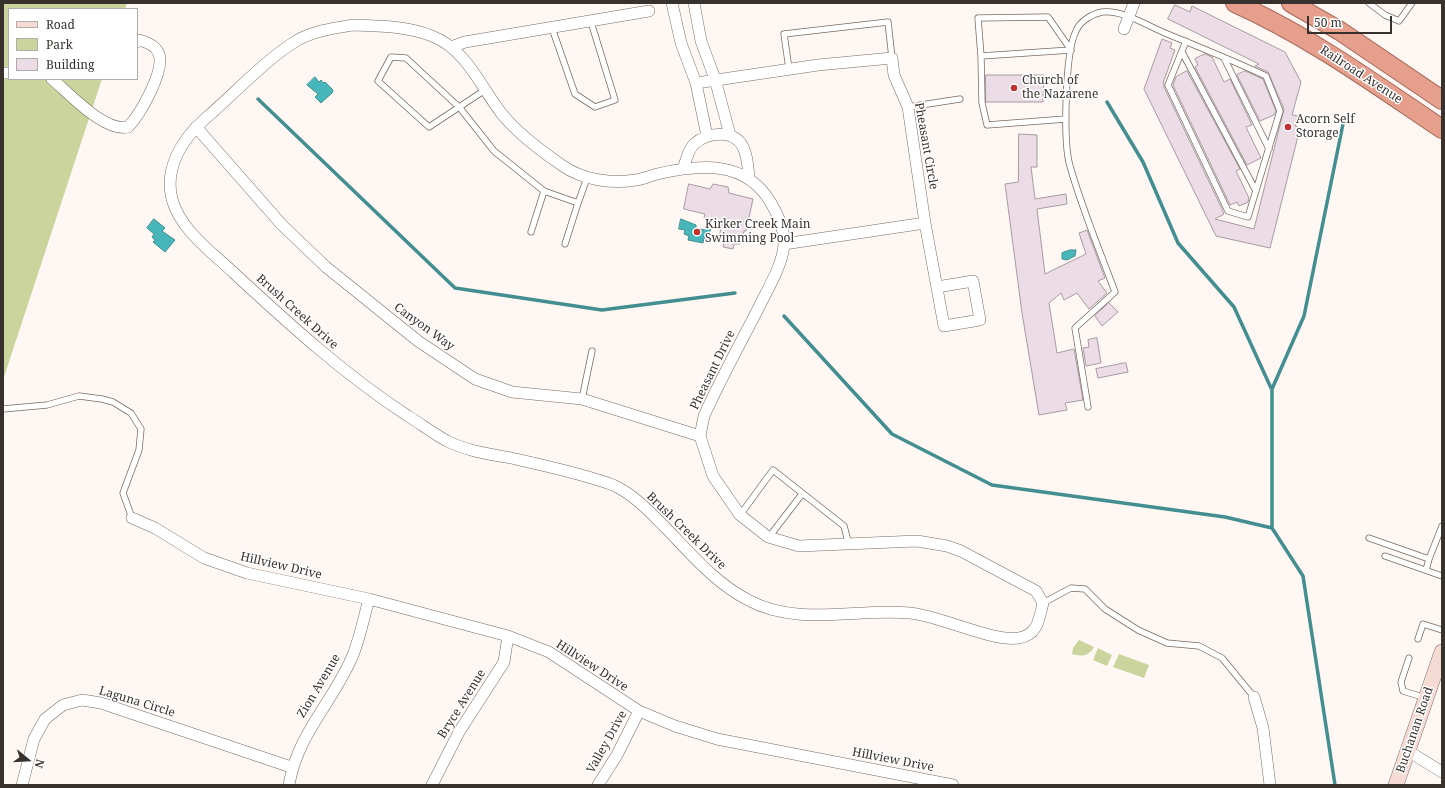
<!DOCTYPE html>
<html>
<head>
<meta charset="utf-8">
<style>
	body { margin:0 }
	#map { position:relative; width:1445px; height:788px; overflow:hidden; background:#fef7f3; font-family:"Noto Serif",serif }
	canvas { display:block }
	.frame { position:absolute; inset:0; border:4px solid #38322f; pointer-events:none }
	.legend { position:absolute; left:8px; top:8px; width:130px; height:72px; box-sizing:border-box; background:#fff; border:1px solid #afadac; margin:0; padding:5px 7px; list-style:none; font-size:12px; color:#38322f }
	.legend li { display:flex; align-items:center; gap:8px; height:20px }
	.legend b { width:20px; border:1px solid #afadac }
	.north { position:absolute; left:8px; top:740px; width:40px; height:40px; -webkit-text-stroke:3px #fff; paint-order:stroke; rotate:108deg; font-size:11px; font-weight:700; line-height:16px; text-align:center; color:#38322f }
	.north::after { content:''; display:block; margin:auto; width:14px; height:18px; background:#38322f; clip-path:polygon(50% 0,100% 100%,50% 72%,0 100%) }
	.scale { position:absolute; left:1307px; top:16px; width:85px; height:18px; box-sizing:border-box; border:2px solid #38322f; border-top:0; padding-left:5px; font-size:12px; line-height:14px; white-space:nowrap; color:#38322f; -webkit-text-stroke:3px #fff; paint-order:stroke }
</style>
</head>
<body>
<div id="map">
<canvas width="1445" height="788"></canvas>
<div class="frame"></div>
<ul class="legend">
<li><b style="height:5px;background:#f5dbd4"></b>Road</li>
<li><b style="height:11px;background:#ccd49d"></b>Park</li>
<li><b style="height:11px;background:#ecdce6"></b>Building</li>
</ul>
<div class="north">N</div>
<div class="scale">50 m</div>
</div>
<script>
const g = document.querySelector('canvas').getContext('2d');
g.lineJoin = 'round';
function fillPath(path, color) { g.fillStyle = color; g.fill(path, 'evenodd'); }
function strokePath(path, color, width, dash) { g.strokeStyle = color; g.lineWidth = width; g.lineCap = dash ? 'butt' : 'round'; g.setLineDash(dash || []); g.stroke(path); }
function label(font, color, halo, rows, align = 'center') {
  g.font = font + ' "Noto Serif",serif'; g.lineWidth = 3; g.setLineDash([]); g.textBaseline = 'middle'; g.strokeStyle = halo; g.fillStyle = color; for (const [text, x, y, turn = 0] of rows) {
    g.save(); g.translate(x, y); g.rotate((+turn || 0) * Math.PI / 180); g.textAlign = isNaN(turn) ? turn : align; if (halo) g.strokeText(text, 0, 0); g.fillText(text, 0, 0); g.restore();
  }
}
const green = new Path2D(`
	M3 3H127L125 9H9V79H102L3 380Z
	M1079 640 1094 647C1089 656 1082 657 1072 654L1073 648Z
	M1098 648 1112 655 1107 666 1093 660Z
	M1119 654 1149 665 1144 678 1113 667Z`);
const water = new Path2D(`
	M315 77 319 82 321 80 323 83 325 82 333 90 332 93 321 103 315 97 318 94 307 85Z
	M154 219 165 228 162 231 175 240 165 252 153 242 155 240 152 237 154 234 147 228Z
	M681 219 696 225V228L704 230 705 226 711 227 708 239 704 238 703 243 688 240 689 236 684 234 685 230 679 229Z
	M1070 250H1076L1075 256 1067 260 1062 259V253Z`);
const stream = new Path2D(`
	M258 99 455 288 602 310 735 293
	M1107 102 1143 162 1178 243 1234 307 1271 388
	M784 316 892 434 992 485 1225 517 1272 528 1303 576 1335 785
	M1272 528V389L1304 316 1344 119`);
const building = new Path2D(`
	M1175 5 1190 12 1192 6 1285 52 1301 82 1292 115 1298 116 1295 126 1300 128 1270 248 1216 236 1144 89 1162 39 1172 43 1170 48 1175 50 1163 83H1164V87L1222 209 1224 214 1215 219 1254 229 1284 109 1268 72 1255 66 1259 64 1168 19Z
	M1205 54 1212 57 1224 82 1230 79 1252 125 1246 127 1261 158 1247 165 1195 67 1198 65 1195 59Z
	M1187 71 1240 169 1236 171 1249 198 1248 202 1239 206 1237 202 1230 205 1173 85 1176 77Z
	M1245 71 1263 79 1276 111 1274 115 1260 121 1237 75Z
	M986 75H1044L1043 102H986Z
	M1019 134 1037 135V167H1031L1035 199 1066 194 1067 204 1037 209 1045 274 1086 254 1079 233 1087 230 1105 278 1098 281 1107 293 1089 309 1077 293 1064 300 1061 293 1049 303 1057 353 1074 349 1083 400 1065 403 1067 410 1039 415 1022 313 1005 184 1018 182Z
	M689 184 710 189 713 184 728 187 729 193 753 199 746 231H744L740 244H734L733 249 723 247 724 241 719 238 722 222 704 218 705 214 684 209Z
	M1109 303 1118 312 1102 326 1095 316Z
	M1097 338 1101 363 1086 366 1083 348 1089 347 1088 340Z
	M1126 363 1128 372 1098 378 1096 369Z`);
const service = new Path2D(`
	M1369 3 1385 15 1399 21 1412 3
	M1048 17 1071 50 981 56 978 18Z
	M552 28 575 94 595 107 615 100 591 22
	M1182 52 1256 191
	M981 56 982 103 987 125 1066 119
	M1224 58 1269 149
	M789 69 784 34 888 22 892 58
	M485 90 429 127 378 81 391 57 406 58 460 108 494 151 544 191 578 203 587 178
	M908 107 960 99
	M531 232 544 191
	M565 244 578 203
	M582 399 592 351
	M1088 407 1075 328 1115 292C1100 251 1082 209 1070 166 1063 143 1065 52 1076 31 1080 21 1092 14 1102 12 1123 10 1146 25 1165 33 1199 47 1232 60 1266 76L1280 111 1248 217 1228 211 1168 85 1186 41
	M3 409 47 405 79 396 102 399 113 402 131 413 141 429 139 450 123 493 132 518
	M740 515 773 470 844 526 849 545
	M769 537 802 494
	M1369 538 1429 559 1426 570
	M1385 556 1442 576
	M1429 559 1442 526
	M1043 603 1071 588 1085 589 1105 609 1138 630 1167 643 1199 646 1222 658 1254 697
	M1418 639 1423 624 1442 630
	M1409 658 1401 682 1403 691 1426 698`);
const minor = new Path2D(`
	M672 3 681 43 696 83 707 136
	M694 3 701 41 715 79 730 135
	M353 25C379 26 407 26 432 36 467 50 480 86 502 114 518 134 541 151 563 166 583 180 612 184 636 180 643 179 650 176 657 174 700 164 746 160 771 203 778 215 785 230 784 244 783 265 767 290 758 309 740 344 720 380 704 416L700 436 713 476 740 515 768 537 799 546 917 541 947 546 961 551 1036 591 1043 603C1039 619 1038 635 1019 638 992 642 941 616 910 613 856 608 798 627 748 600 714 582 690 553 664 526 649 511 633 494 613 485 584 474 542 465 511 458 489 454 467 451 447 441 434 434 421 424 408 416 345 375 290 325 235 274 213 253 180 230 172 199 164 167 183 138 206 118 234 94 265 60 296 41 313 31 334 28 353 25Z
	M1124 29 1134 3
	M451 47 465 42 649 11
	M3 73H9
	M52 79C70 94 104 132 128 127 140 115 165 71 159 54 156 46 147 42 139 40L137 42
	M696 83 818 65 892 58 894 75 908 107 925 223 944 326 980 320 973 281 937 287
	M196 127 282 225 326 267 418 341 475 379 512 392 582 399 700 436
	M683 169C686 161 688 150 694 144 708 132 734 129 743 147 748 157 748 167 749 178
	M784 244 925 223
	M132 518 155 528 204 558 247 573 369 599 508 636 549 652 639 711 675 726 717 739 953 785
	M1254 697 1263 728 1270 785
	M1408 751 1442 772
	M22 785 34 739 45 719 63 705 82 700 101 703 291 767
	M289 785C297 734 334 701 353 655 360 637 364 617 369 599
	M432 785 459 732 504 662 508 636
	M598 785 617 755 639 711`);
const secondary = new Path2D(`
	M1396 785 1442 652`);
const trunk = new Path2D(`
	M1235 3C1309 36 1375 84 1442 129
	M1291 3 1340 31 1442 100`);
const markers = [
	[1014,88,4,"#c03230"],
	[1288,127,4,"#c03230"],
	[697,232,4,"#c03230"]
];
const streetNames = [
	["Railroad Avenue",1361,75,33],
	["Pheasant Circle",926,146,80],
	["Brush Creek Drive",297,312,42],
	["Canyon Way",424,327,36],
	["Pheasant Drive",713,370,-64],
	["Brush Creek Drive",686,531,44],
	["Hillview Drive",281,566,13],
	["Hillview Drive",592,666,33],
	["Zion Avenue",319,686,-59],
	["Laguna Circle",137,702,17],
	["Bryce Avenue",462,704,-58],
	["Buchanan Road",1415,730,-71],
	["Valley Drive",607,742,-61],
	["Hillview Drive",893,760,11]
];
const poiNames = [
	["Church of",1022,81],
	["the Nazarene",1022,95],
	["Acorn Self",1296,120],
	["Storage",1296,134],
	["Kirker Creek Main",705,225],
	["Swimming Pool",705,239]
];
fillPath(green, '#ccd49d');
fillPath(water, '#46b6ba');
strokePath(water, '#428e90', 1);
strokePath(stream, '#428e90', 3.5);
fillPath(building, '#ecdce6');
strokePath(building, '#a89aa3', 1);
strokePath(service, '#786a62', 7);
strokePath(minor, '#786a62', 12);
strokePath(secondary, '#786a62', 16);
strokePath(trunk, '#a56959', 20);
strokePath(service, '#fff', 5.5);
strokePath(minor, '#fff', 11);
strokePath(secondary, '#f5dbd4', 15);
strokePath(trunk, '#e69f8c', 18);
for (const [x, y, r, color] of markers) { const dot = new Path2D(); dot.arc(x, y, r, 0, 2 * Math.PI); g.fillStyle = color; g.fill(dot); strokePath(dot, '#fff', 1.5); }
label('12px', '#38322f', '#fff', streetNames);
label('12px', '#38322f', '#fff', poiNames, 'left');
</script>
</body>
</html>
